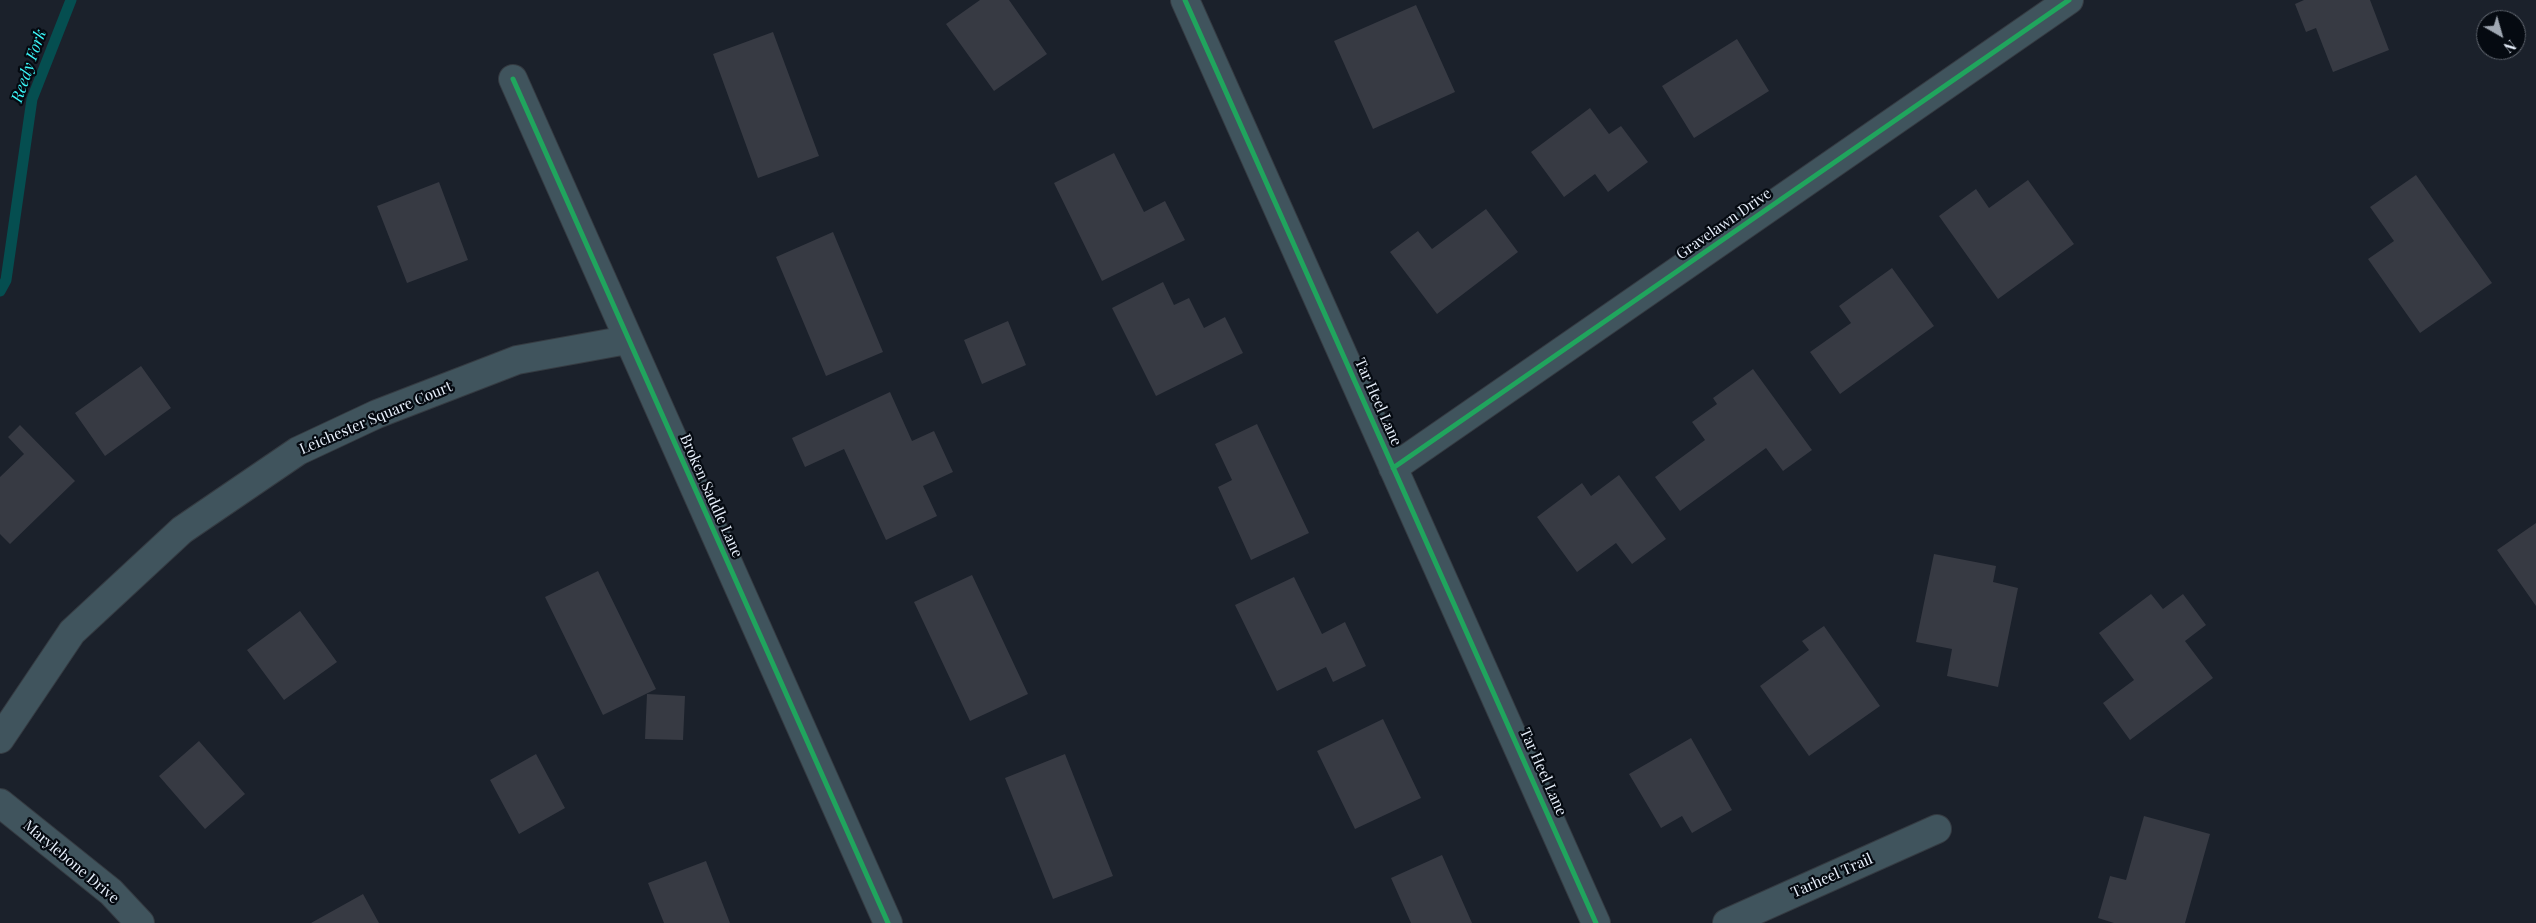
<!DOCTYPE html>
<html>
<head>
<meta charset="utf-8">
<style>
	body { margin:0 }
	#map { position:relative; width:2536px; height:923px; overflow:hidden; background:#1b212b; font-family:"Playfair Display",serif }
	canvas { display:block }
	.north { position:absolute; left:2476px; top:10px; width:50px; height:50px; box-sizing:border-box; background:#050a11; border:1px solid #60666f; border-radius:50%; rotate:142deg; font-size:14px; font-weight:700; line-height:20px; text-align:center; color:#e8f0fc }
	.north::after { content:''; display:block; margin:auto; width:18px; height:22px; background:#a0a8b3; clip-path:polygon(50% 0,100% 100%,50% 72%,0 100%) }
</style>
</head>
<body>
<div id="map">
<canvas width="2536" height="923"></canvas>
<div class="north">N</div>
</div>
<script>
const g = document.querySelector('canvas').getContext('2d');
g.lineJoin = 'round';
function strokePath(path, color, width, dash) { g.strokeStyle = color; g.lineWidth = width; g.lineCap = dash ? 'butt' : 'round'; g.setLineDash(dash || []); g.stroke(path); }
function fillPath(path, color) { g.fillStyle = color; g.fill(path, 'evenodd'); }
function label(font, color, halo, rows, align = 'center') {
  g.font = font + ' "Playfair Display",serif'; g.lineWidth = 4.5; g.setLineDash([]); g.textBaseline = 'middle'; g.strokeStyle = halo; g.fillStyle = color; for (const [text, x, y, turn = 0] of rows) {
    g.save(); g.translate(x, y); g.rotate((+turn || 0) * Math.PI / 180); g.textAlign = isNaN(turn) ? turn : align; if (halo) g.strokeText(text, 0, 0); g.fillText(text, 0, 0); g.restore();
  }
}
const stream = new Path2D(`
	M0 291 6 280 32 99 71 0`);
const building = new Path2D(`
	M980 0H1009L1047 54 994 91 946 24Z
	M2304 0H2370L2389 50 2333 72 2316 28 2306 32 2295 4Z
	M1416 5 1455 92 1373 129 1334 41Z
	M773 32 819 156 758 178 713 54Z
	M1737 39 1769 91 1694 138 1662 86Z
	M1590 108 1609 134 1621 126 1648 162 1608 192 1595 174 1564 197 1531 152Z
	M1114 153 1144 212 1165 201 1185 240 1102 281 1054 183Z
	M2416 175 2492 283 2420 333 2368 259 2394 241 2370 207Z
	M2028 180 2074 244 1998 299 1939 216 1976 189 1989 208Z
	M439 182 468 260 407 283 377 206Z
	M1486 209 1518 252 1437 314 1390 252 1418 231 1432 249Z
	M833 232 883 352 826 376 776 257Z
	M1892 268 1934 326 1840 394 1810 352 1851 323 1839 306Z
	M1163 282 1174 305 1189 298 1204 328 1225 317 1243 353 1156 396 1112 308Z
	M1008 321 1026 365 982 384 964 340Z
	M141 366 171 408 105 456 75 413Z
	M1753 369 1812 450 1783 471 1766 448 1680 511 1655 477 1705 440 1692 422 1717 404 1713 398Z
	M890 392 912 441 934 431 953 472 923 486 937 516 886 540 844 449 805 467 792 438Z
	M1257 424 1309 533 1251 560 1218 487 1232 480 1215 444Z
	M20 425 75 481 10 544 0 534V477L24 454 8 437Z
	M1619 475 1666 539 1632 564 1616 543 1577 572 1537 517 1582 483 1591 496Z
	M2536 523V606L2497 550Z
	M1934 554 1996 566 1993 582 2018 588 1998 687 1947 676 1952 649 1916 642Z
	M598 571 656 689 603 715 545 597Z
	M972 575 1028 694 970 721 914 602Z
	M1294 577 1322 634 1345 622 1366 666 1333 682 1326 667 1277 691 1235 605Z
	M2151 594 2163 609 2183 594 2206 625 2185 641 2213 678 2130 740 2103 703 2134 680 2099 633Z
	M300 611 337 662 284 700 247 650Z
	M1824 626 1880 706 1809 756 1760 686 1809 650 1802 641Z
	M647 694 685 696 683 740 645 739Z
	M1383 719 1421 798 1355 829 1317 751Z
	M1691 738 1732 810 1692 833 1682 816 1661 828 1629 774Z
	M199 741 245 794 205 829 159 776Z
	M536 754 565 808 519 834 490 780Z
	M1065 754 1113 876 1053 899 1005 778Z
	M2144 816 2210 834 2185 923H2114L2098 918 2110 876 2126 880Z
	M1442 855 1472 923H1411L1391 878Z
	M706 861 730 923H664L648 883Z
	M363 894 379 923H311Z`);
const minor = new Path2D(`
	M1185 0 1596 923
	M513 79 888 923
	M1393 468 2069 0
	M0 739 72 632 182 530 298 451 377 414 517 360 627 340
	M0 803 111 892 140 923
	M1727 923 1937 829`);
const cycleway = new Path2D(`
	M1185 0 1596 923
	M513 79 888 923
	M1393 468 2069 0`);
const streetNames = [
	["Gravelawn Drive",1724,224,-35],
	["Tar Heel Lane",1378,402,66],
	["Leichester Square Court",376,418,-23],
	["Broken Saddle Lane",711,496,66],
	["Tar Heel Lane",1543,772,66],
	["Marylebone Drive",71,862,40],
	["Tarheel Trail",1832,876,-24]
];
const waterNames = [
	["Reedy Fork",29,66,-71]
];
strokePath(stream, '#054e50', 11);
fillPath(building, '#373a43');
strokePath(minor, '#353b42', 30);
strokePath(minor, '#40545d', 28);
strokePath(cycleway, '#20a55d', 5);
label('15px', '#e8f0fc', '#050a11', streetNames);
label('italic 16px', '#3cfafc', '#050a11', waterNames);
</script>
</body>
</html>
